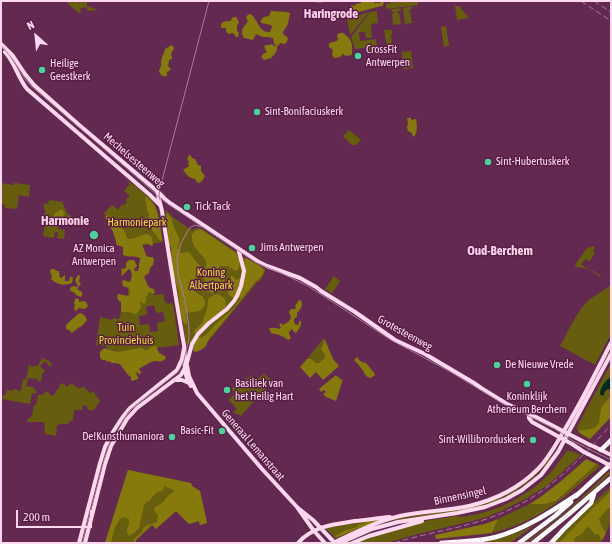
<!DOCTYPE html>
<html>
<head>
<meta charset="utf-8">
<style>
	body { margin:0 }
	#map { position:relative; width:612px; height:544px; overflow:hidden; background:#642950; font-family:"Asap Condensed",sans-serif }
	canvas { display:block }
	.frame { position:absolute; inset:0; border:2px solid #fdd8ee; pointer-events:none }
	.north { position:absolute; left:16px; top:16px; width:40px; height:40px; -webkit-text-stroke:3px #591e45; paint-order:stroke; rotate:333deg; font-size:11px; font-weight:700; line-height:16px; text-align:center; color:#fdd8ee }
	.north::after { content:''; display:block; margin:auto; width:14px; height:18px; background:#fdd8ee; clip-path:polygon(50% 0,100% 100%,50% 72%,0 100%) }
	.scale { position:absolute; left:16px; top:510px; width:76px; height:18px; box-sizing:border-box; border:2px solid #fdd8ee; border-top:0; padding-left:5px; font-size:12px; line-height:14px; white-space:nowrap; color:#fdd8ee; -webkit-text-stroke:3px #591e45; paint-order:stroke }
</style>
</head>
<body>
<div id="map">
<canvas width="612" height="544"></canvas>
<div class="frame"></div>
<div class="north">N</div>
<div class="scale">200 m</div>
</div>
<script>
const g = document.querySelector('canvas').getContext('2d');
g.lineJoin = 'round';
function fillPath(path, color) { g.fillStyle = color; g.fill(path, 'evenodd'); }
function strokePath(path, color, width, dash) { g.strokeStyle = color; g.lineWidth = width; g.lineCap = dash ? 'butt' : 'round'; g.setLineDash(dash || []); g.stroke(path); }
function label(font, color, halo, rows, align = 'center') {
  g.font = font + ' "Asap Condensed",sans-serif'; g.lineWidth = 3; g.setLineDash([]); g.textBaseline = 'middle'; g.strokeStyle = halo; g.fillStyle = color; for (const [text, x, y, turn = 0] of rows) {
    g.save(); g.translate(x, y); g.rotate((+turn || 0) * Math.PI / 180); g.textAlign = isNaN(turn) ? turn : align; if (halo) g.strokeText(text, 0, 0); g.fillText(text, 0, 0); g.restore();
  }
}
const green = new Path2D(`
	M68 1 72 3 74 1H76L79 3 82 2 81 1H87V6L98 10 88 11 86 7 80 9 81 13H79L68 4Z
	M394 1H418V5L386 9V4Z
	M413 6 411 8 412 9 409 10V11H410L412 23 405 24 403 8Z
	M455 6H459L469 18 457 20Z
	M402 8 400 9 401 11H397L398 13H399L401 24 393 25 392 14 394 13V12H392L391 9Z
	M377 11 378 23 371 24 372 38H366L365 32H359L360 41 376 39 377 48 385 47V53L374 54 365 48 355 49 351 37 370 12Z
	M369 12 351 34 350 35 347 19Z
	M446 26 449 46 444 47 441 27Z
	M384 30H392V35H391L392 47 387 48Z
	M411 51 413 68 403 69 402 52Z
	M349 130 361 140 356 145H352L343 136Z
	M129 181C136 187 145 193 151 199 160 209 161 229 163 242L126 248 123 245 116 244 114 254 117 239 110 222 104 213 112 205 118 210 122 204 123 206 127 202 125 200 130 196 124 191 130 184 128 182Z
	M1 183 13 185 14 183 30 185 29 197 19 195 17 209 5 208V205L1 204 2 200H1Z
	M49 200 63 202V204L64 205C64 208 68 214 70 217L67 219 66 226H59L58 229 65 230 64 239 57 238 58 232H55L54 238 43 236 46 217 42 216 46 212 44 208V203L48 204Z
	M166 210 175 219 192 230 197 228 202 229 249 261 265 269V272L259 282 258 281 207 343V345L205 348 199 350 195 344H186L183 323 181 318 168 235 167 216 165 211Z
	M593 246 595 248 593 251 595 253 590 261 585 259 584 262 583 261 582 265 585 268 586 267 600 275 601 276 600 277 589 269 576 267 575 265 587 248Z
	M334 276 340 281 333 292 331 293 325 289Z
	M128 285 153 291V295L163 294 164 296V301H166L167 304 173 303 179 345 117 353V352L114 350H110L105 346 96 345 100 317 112 320 113 318 119 319 126 295H128ZM154 305 156 313 163 312 165 321 157 323 158 331 150 332 149 324 140 325 139 316 147 315 146 307Z
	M611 285V334L595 365 560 346C569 330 576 312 590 299 597 294 605 290 611 285Z
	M324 338 325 340H324C323 344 320 348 323 352 324 353 325 354 326 355L325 358C317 365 315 363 307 359Z
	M42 358 49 361 52 364 50 367 45 361 40 366 45 371 42 374 41 382 38 381 37 379 28 378 26 386 33 387 37 392 34 394 32 393 30 404 2 399 3 395H6L7 390 13 391V389L21 391 23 379H26L29 365 34 367 35 365 38 366Z
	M611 363V417L590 439C584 436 577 434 577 427Z
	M264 374 273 381 257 401 255 400 241 416 239 414 238 415 233 412 237 409 228 399 231 398 232 396H233L234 394 232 388 252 375 256 380Z
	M63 383 67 387 71 383 78 388 84 387 90 393 93 391 100 401 94 410H88L87 406 83 405 82 410H74L73 420 70 421 68 424H60L57 426 56 436 45 434 44 422H27L28 419 32 416 34 405H36L38 395H42L47 391 52 396 56 393 55 392 60 387 59 385Z
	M567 451H571L581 455 548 485 527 498 501 511 487 517 468 522 414 535 387 543H356L362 540 419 522 456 516C463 518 471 515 478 514 505 508 534 491 552 471 557 465 561 459 565 453Z
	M549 458 550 459C532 484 502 502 472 509L393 521V520C452 507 509 513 549 458Z
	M597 464 600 466 595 471 593 472C560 502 536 522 492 533L498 519 530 504H545L556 501Z
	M128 470 191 483 192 486 200 491 207 523 200 525 199 521 189 524 176 511 156 529 152 525 136 540V543H105Z
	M609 471 611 472V473C584 498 557 521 527 543H525C555 522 584 497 609 471Z
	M611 486V522L601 543H553Z
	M377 520 378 521 336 538 326 529 328 527Z
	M535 525 510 543H477C498 540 516 534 535 525Z`);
const forest = new Path2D(`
	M361 1H374V3H380L381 1H384L383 6H381L348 15V13L351 8V6L352 5 354 6 356 4 361 3Z
	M271 11 287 12 290 13 288 24 283 32V34L287 37 288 39 286 43 284 44 280 43 278 46 275 45 274 43 273 38 268 37H263L256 34 253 40 244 38 242 34V29L246 24 248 21 246 18C247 15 248 14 251 14 258 20 259 33 270 32L272 27 271 25 261 23V20L264 17 269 16Z
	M234 17H236L239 22 237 26V31L239 33 238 37H236L233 33 228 34 226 31V28H222L221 27V24C224 21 226 21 231 21L232 18Z
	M340 33H344C345 35 347 36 349 38 353 43 352 49 352 55L346 56 343 54 340 57 334 58 332 55 333 50 329 47V43L337 41 338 39 337 36 338 34Z
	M272 44 274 46H277C278 51 274 55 271 58L264 60 263 59 261 56 263 55V54L264 53H267L264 46 266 45H269Z
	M172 45 174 48 171 54 172 57V59L169 60 168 66 171 69 169 71 167 72V76C163 77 160 75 159 71L161 66V60L162 59V57L164 53 165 49 170 46Z
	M410 117 412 120 416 119C417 125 418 131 414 137L412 135V133L408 131 407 127 408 123 407 119Z
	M189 155H190L192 158 195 159 198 165 201 166V171L205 176 202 181 199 183 197 182 195 179 189 177 183 170 189 166 188 164 189 161 187 159Z
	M145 197H146C149 199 151 201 153 204 159 212 160 230 162 240L161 241C158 240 156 233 152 231V226L148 223 149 214 147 209Z
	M62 209 65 214 63 216 64 217H68L70 215 71 217 67 219 63 224C58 224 53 229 49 226 47 225 46 223 45 222V219L48 218 53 221 54 216V214Z
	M166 213H167L172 219C172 226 177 232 179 238 180 242 178 245 178 248L181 253H183L187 252 190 253C193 259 199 264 203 270L205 269C210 259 199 254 195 247 192 243 192 239 192 234 195 231 198 228 202 230L236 253 240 262 239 267 238 270 235 271 228 266H219C219 273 222 272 224 278 227 287 218 291 211 293L207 290C205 284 205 273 197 274L195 276 198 279V282L191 285C192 288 192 288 194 291 196 293 199 294 202 296 207 301 206 308 199 311 195 312 191 312 186 313L187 323 186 325C178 316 181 300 178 289 175 279 170 269 171 258 171 254 172 250 171 246H169L166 217Z
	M108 215C115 217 117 222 119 227L124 230 127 238C128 239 129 239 130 239 137 239 153 225 153 245L151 246 147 243 142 244 146 255 148 257H153L154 260 153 265 150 268 149 273 146 275 144 277 146 281 147 284 150 288 154 289 155 293 154 294 149 292 146 297V302L144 304 141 302H140L141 308 137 313 134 314 129 312H122L121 311V302L118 300 117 296 118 294 128 296 130 294V291L129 288 123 286 122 282 123 280 130 282C132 278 133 272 129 269 127 270 124 274 122 276L121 275 122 272 121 269 126 268V263L129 260H134L137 266 134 269 135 271H138L139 266V264L140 260V258C134 255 129 258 123 255V247L117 245 113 232 105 217 106 216Z
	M246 258 262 267 264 271C262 277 260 278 255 282 241 300 227 318 212 335 208 339 206 347 201 350 199 351 198 351 195 352L193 350V346L198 337 201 338 206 335 216 324 234 308 241 298 238 296 234 298 229 295 228 291 230 284 229 282 231 276H233L236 280 245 276V268L244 260Z
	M51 269H54L57 271H59L60 278H61L65 275V281H69L70 277H73L72 283C65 286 57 285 51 279L52 276 50 272Z
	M78 275 80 276 79 282 81 283 77 289 82 292V296L81 297 76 295 74 292H72L70 290 71 287 74 286 76 287 78 286 75 280Z
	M217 294 220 295 225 299 226 307 221 312 216 315 210 320 195 333H194V331L203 322C203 317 206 314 207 309 209 299 205 298 217 294Z
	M76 298 79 299V302L84 301 86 302 88 306 85 309 79 308 76 311 74 309 75 305 74 302Z
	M299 300H300L302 302C302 307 301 309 297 313V317L294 319V322L295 324 298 325 299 323V321H301C302 326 299 329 296 333L294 332 292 329 289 332V334L291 338 290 339 288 340 284 337 281 336 280 335 271 333 269 328H276L279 329 281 327 279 325 281 323 283 325C287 323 290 321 291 317L289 312 291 309H295L296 308 295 306Z
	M81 313 85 316 87 320 82 326 78 328 72 333 69 330 66 329V326L67 324 78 314Z
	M324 340H325L333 359 339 366 323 380 316 372 310 378 300 367 307 359H311L316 363H318L325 358V355L321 349 323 344Z
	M156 346 159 353 165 356 166 358C160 365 157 359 151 362 147 364 144 366 140 368L139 369 141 372 140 375 137 372 136 373 138 377V379L132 381 131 380V377L128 375 120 364 115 363H112L109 361 108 362 105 360H102L100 357V352L104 348 118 352 140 348H142L145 350 149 349 150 347Z
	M358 357V359L362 362 366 363 375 374 374 376 370 378C364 376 365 372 361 368 359 365 357 363 354 360L356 358Z
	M336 375 337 377 338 376 341 380 343 379 336 401 326 397 323 394 326 392 324 390 321 392 319 389Z
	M611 396V417L590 439 579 432V431L580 430C587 430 596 430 599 422 600 418 600 413 601 409 603 404 608 400 611 396Z
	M586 459 597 464 556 501 545 504H530C550 491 569 475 586 459Z
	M128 470 191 483 192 486 200 491 207 523 200 525 199 521 189 524 176 511 156 529 152 525 136 540V543H134V539L142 532C143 524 151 525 157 522L158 515 155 512 154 508C156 506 158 506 160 504 166 501 166 495 174 492V490L164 486 163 491 158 492 155 494 149 501 147 502 144 505 139 528 134 533 129 536 127 533V528L129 525V519L123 517C115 522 113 534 111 543H105Z
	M611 491V510L610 508H608L599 519 601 525 606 533 603 539H600V536L597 534 595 535 590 528 588 527C585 529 585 530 583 533 580 536 576 536 574 539L575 543H559L593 508Z
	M498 519 492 533 436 539 435 535 485 524Z
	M377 520 378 522 361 527 336 538 334 537 344 531 357 527 359 524 361 525 367 522Z`);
const water = new Path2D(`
	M609 378 611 379V389C607 389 604 391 604 395L602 396 600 394C600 387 605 382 609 378Z`);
const major = new Path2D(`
	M1 44 13 56 25 74 34 85 78 124 157 191 165 199 170 203 257 261 267 266 300 278 316 287 321 291 355 312 395 340 425 354 474 383 481 388 507 404 536 417 590 445
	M5 52C15 63 18 78 27 89L150 195 160 205
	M157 191 162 211C169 256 176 300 184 345 186 359 182 374 191 386
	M187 365 189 376 197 393 262 469 297 507 314 531 325 543
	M174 380H182L189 383
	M529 414V418L532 422 572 444 584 452
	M595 447 611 455
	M588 454 598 459
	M298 508 313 520 331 539
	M79 543 100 463 105 447 111 435 122 418 130 408 177 370 182 359 184 348
	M85 543 105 464 111 446 117 436 127 419 137 408 181 375 186 366 192 344 198 334 209 323 227 309 234 301 237 296 241 286 244 271 238 248
	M298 543C313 526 335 524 355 521 367 520 378 518 390 517
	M333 543C354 533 377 521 400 516 423 511 447 511 469 506 495 500 519 488 538 469 548 459 555 446 562 434 580 405 595 374 611 343
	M340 543 372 529 398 522 457 513 485 507 506 499 522 490 541 475 558 452 611 354
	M352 543 369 536 422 521`);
const highway = new Path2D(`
	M601 450 611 440
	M576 496 611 464
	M441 543C459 541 478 542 496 537 526 529 552 511 578 494
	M519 543 555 516 571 502
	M533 543 569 514 611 478
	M551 543 564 529 591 503 594 494`);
const tram = new Path2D(`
	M308 1 320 2 325 1
	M1 45 10 56 25 79 31 86 138 178 159 197 168 204 257 263 281 273 308 286 391 340 449 371 502 403 555 429 573 441 611 460
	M160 200 159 195 160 188 209 1
	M82 543 104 460 112 437 129 411 137 404 177 373 183 364 189 339V327L185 301 178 274 177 258 181 243 189 229 191 227 195 225 202 227`);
const rail = new Path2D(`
	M581 1 611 21
	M594 1 611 12
	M394 543C422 534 452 530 480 521 539 503 571 469 611 425`);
const majorBridge = new Path2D(`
	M590 445 595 447
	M584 452 588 454
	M598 459 611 466
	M331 539 335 543`);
const markers = [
	[358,56,4,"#4ad49c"],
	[42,70,4,"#4ad49c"],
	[257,112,4,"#4ad49c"],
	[488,162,4,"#4ad49c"],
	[187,207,4,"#4ad49c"],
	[94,235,5,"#4ad49c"],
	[252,248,4,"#4ad49c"],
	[497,365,4,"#4ad49c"],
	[527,384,4,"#4ad49c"],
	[227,390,4,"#4ad49c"],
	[222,431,4,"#4ad49c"],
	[172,437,4,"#4ad49c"],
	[533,440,4,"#4ad49c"]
];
const poiNames = [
	["CrossFit",366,50],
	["Antwerpen",366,63],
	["Heilige",50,64],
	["Geestkerk",50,77],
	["Sint-Bonifaciuskerk",265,112],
	["Sint-Hubertuskerk",496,162],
	["Tick Tack",195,207],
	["Jims Antwerpen",260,248],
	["AZ Monica",94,249,"center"],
	["Antwerpen",94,262,"center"],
	["De Nieuwe Vrede",505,365],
	["Basiliek van",235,384],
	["het Heilig Hart",235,397],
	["Koninklijk",527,397,"center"],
	["Atheneum Berchem",527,410,"center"],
	["Basic-Fit",214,431,"right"],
	["De!Kunsthumaniora",164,437,"right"],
	["Sint-Willibrorduskerk",525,440,"right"]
];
const streetNames = [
	["Mechelsesteenweg",134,160,41],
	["Grotesteenweg",405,333,29],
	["Generaal Lemanstraat",253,445,49],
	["Binnensingel",460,496,-12]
];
const parkNames = [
	["Harmoniepark",137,223],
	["Koning",211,273],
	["Albertpark",211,286],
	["Tuin",126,328],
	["Provinciehuis",126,341]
];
const quarterNames = [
	["Haringrode",331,14],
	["Harmonie",65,221],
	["Oud-Berchem",500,251]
];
fillPath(green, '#665d0e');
fillPath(forest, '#867a0c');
fillPath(water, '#002d1c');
strokePath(major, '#ffd8ef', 4);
strokePath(highway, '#fff', 4.5);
strokePath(tram, '#ac7b9a', 1);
strokePath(rail, '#ac7b9a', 1, [6, 3]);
strokePath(majorBridge, '#ffd8ef', 4);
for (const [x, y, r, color] of markers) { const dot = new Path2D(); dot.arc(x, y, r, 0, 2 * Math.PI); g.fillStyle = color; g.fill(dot); strokePath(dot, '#591e45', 1.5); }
label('11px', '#fdd8ee', '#591e45', poiNames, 'left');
label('11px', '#fdd8ee', '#591e45', streetNames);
label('11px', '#f2de30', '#591e45', parkNames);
label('bold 13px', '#fed1eb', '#591e45', quarterNames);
</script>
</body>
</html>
